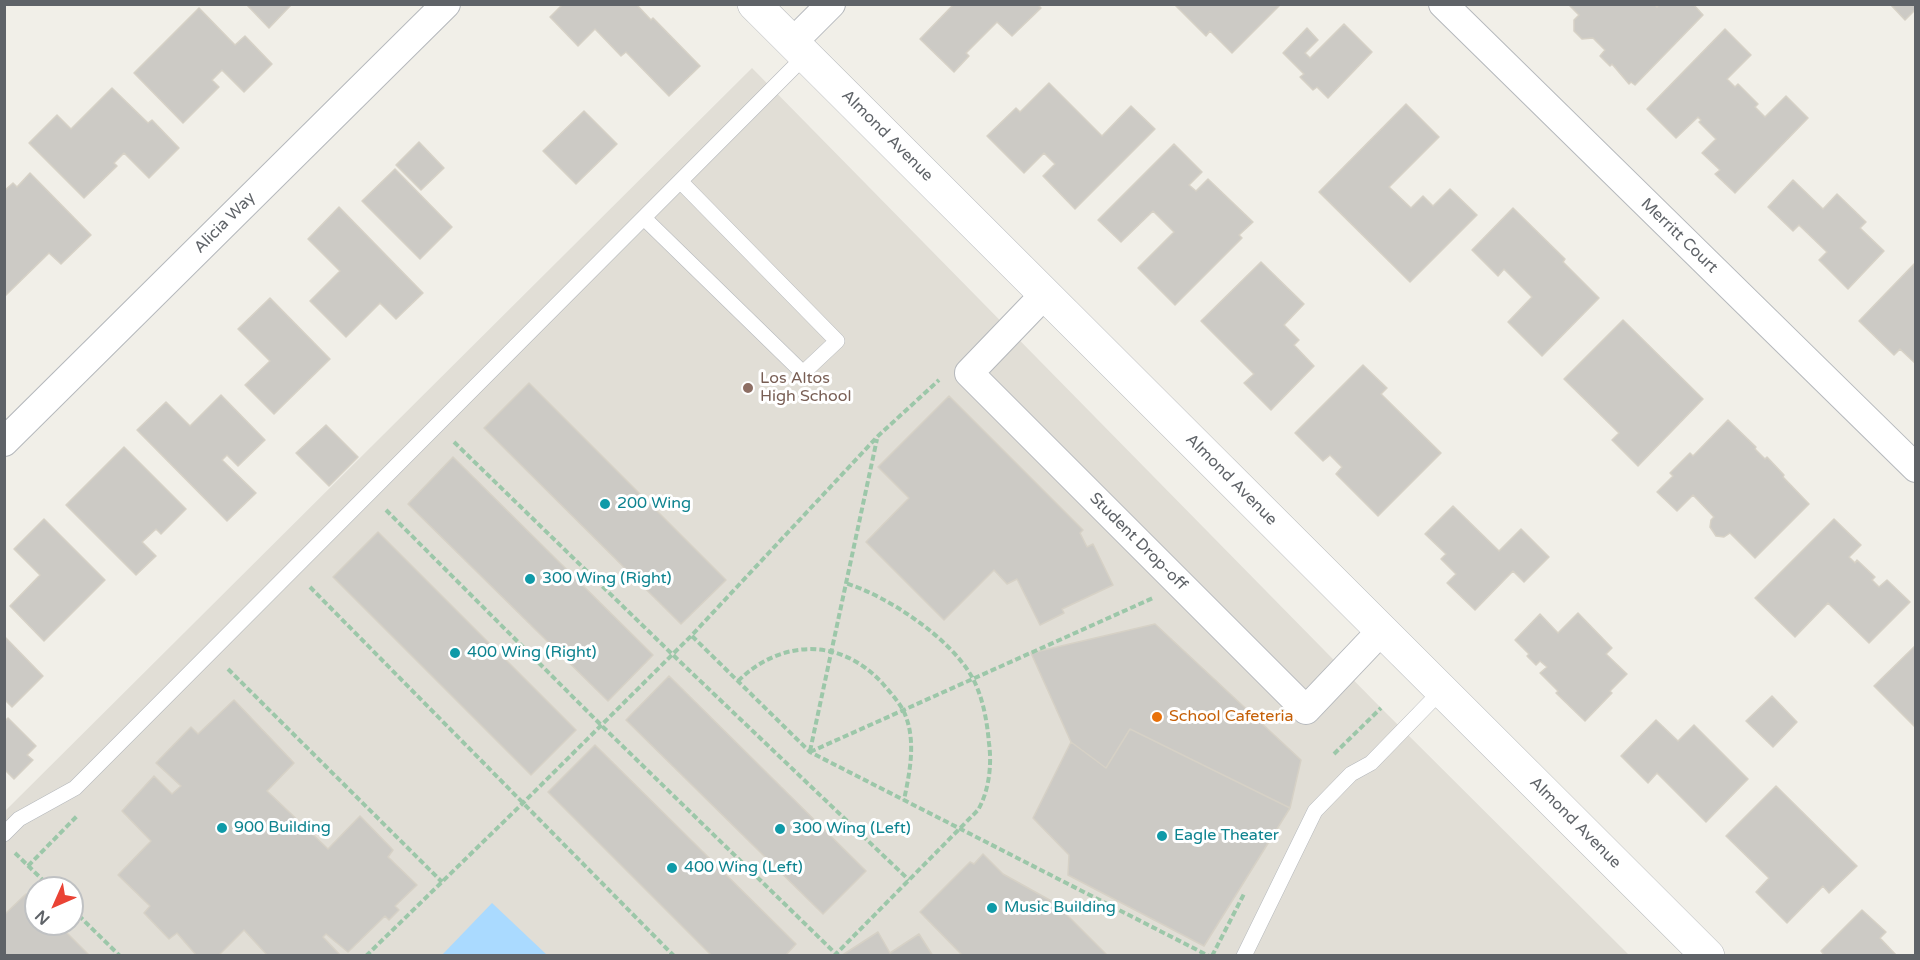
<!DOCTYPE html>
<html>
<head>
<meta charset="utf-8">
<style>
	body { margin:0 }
	#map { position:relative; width:1920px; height:960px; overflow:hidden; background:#f1efe8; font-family:"Varela Round",sans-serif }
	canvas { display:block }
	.frame { position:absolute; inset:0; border:6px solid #5f6368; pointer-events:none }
	.north { position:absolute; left:24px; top:876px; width:60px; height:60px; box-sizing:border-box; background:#fff; border:2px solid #bfc1c3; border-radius:50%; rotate:225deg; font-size:16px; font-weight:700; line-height:24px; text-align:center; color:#5f6368 }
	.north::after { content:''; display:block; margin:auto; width:21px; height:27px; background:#ea4335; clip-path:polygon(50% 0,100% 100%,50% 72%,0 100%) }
</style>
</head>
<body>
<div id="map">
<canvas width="1920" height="960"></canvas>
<div class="frame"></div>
<div class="north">N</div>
</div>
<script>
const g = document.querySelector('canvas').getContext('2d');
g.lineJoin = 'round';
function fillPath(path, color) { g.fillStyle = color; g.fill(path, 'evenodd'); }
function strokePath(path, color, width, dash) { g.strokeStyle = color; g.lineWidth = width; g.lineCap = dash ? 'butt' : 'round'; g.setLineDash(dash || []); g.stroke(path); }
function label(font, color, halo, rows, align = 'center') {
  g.font = font + ' "Varela Round",sans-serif'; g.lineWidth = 6; g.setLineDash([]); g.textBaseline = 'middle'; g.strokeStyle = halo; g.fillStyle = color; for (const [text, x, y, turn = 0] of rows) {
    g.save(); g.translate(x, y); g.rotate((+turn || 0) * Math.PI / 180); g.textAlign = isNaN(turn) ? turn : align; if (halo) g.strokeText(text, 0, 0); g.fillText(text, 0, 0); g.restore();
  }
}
const education = new Path2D(`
	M752 68 1381 708 1629 955 5 956V811ZM36 888H72V924H36Z`);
const water = new Path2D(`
	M492 903 547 955H442Z`);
const building = new Path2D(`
	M246 4H292L269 28Z
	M563 4H636L651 20 653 18 700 66 669 96 626 52 621 56 595 29 578 46 550 17Z
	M954 4H1037L1041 8 1012 36 997 22 966 53 969 56 954 72 920 39Z
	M1174 4H1281L1232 53 1210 31 1206 36Z
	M1568 4H1654L1657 7 1659 4H1693L1703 15 1635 85 1631 82 1629 84 1612 64 1610 66 1600 56 1605 50 1593 38 1582 39 1574 31V20L1579 15Z
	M1890 4H1916V9L1905 20Z
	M199 8 235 45 245 36 272 64 244 92 222 70 212 80 219 87 183 123 134 73Z
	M1344 24 1372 52 1328 98 1317 87 1313 90 1300 77 1304 74 1283 53 1307 28 1318 40 1305 53 1310 58Z
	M1725 29 1751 55 1727 79 1735 87 1738 84 1758 104 1755 107 1765 117 1786 96 1808 118 1735 193 1715 174 1720 170 1702 153 1716 139 1699 122 1701 120 1698 117 1676 138 1647 109Z
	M1049 83 1102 136 1131 106 1155 129 1075 209 1043 176 1055 164 1044 153 1024 173 987 136 1016 108 1020 112Z
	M112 88 148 123 152 120 179 148 149 178 124 153 114 163 117 166 84 198 29 143 57 115 71 129Z
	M1406 104 1439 137 1389 187 1411 208 1423 196 1433 206 1450 189 1477 215 1410 282 1319 192Z
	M584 111 617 144 576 184 543 151Z
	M419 142 444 168 421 190 396 165Z
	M1174 144 1202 172 1189 185 1196 191 1208 179 1253 222 1239 235 1242 238 1175 305 1138 268 1174 232 1153 211 1121 242 1098 220Z
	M395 169 452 227 420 259 362 201Z
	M30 173 91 235 61 264 49 253 4 297V191L13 183 17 187Z
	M1793 180 1823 209 1837 194 1866 222 1860 228 1884 251 1848 289 1819 260 1827 252 1799 225 1793 231 1768 207Z
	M339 207 423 293 396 319 380 303 346 337 310 301 340 271 308 239Z
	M1513 208 1565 259 1563 262 1599 298 1542 356 1508 322 1532 297 1504 269 1498 276 1472 250Z
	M1261 262 1304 304 1284 325 1299 340 1294 345 1314 366 1271 410 1244 383 1254 374 1201 321Z
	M1916 262V364L1900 349 1894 355 1859 321Z
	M270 298 330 359 274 414 245 385 270 361 238 329Z
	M1623 320 1703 399 1638 466 1612 440 1619 433 1564 379Z
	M1363 365 1387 388 1381 394 1441 453 1378 516 1336 474 1342 467 1330 455 1323 461 1295 433Z
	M529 383 726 580 681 624 484 428Z
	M221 395 265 440 238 466 227 455 222 460 256 493 227 521 137 430 166 402 190 426Z
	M949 396 1083 530 1080 533 1087 547 1093 544 1113 585 1062 609 1064 613 1040 625 1017 579 1007 584 994 570 944 620 866 542 909 498 878 467Z
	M1728 420 1756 447 1755 449 1765 459 1767 457 1784 475 1783 477 1809 504 1755 558 1730 533 1724 537 1716 536 1710 527 1711 520 1714 517 1693 495 1677 511 1657 492 1673 476 1670 473 1690 453 1693 456Z
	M326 425 358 457 329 486 296 453Z
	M124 447 186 509 161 534 156 529 142 542 156 556 136 575 66 505Z
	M453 457 653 655 608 701 408 504Z
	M1453 506 1499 551 1521 529 1549 557 1524 582 1513 571 1475 610 1447 583 1456 574 1441 559 1446 554 1425 534Z
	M44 519 105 580 44 641 10 606 40 575 14 549Z
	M1834 519 1861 545 1849 557 1855 563 1857 560 1875 577 1872 580 1879 587 1887 580 1910 602 1869 643 1828 603 1795 637 1755 598Z
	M378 532 576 730 531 775 333 577Z
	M1578 613 1612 648 1606 654 1627 674 1610 691 1612 693 1585 721 1556 693 1558 691 1540 673 1547 667 1540 661 1536 665 1527 656 1529 654 1515 640 1540 614 1558 633Z
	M1155 624 1301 760 1290 808 1130 729 1106 768 1071 742 1031 653Z
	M4 636 43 676 12 707 4 699Z
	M1916 645V728L1874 686Z
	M669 676 866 871 823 914 626 720Z
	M1772 696 1797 722 1773 747 1746 721Z
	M234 700 294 763 267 791 328 849 360 816 393 850 388 857 417 885 395 906 399 910 389 920 385 916 348 952 326 934 323 937 341 956H268L244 930 218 956H197L177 933 169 939 144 913 150 906 118 875 151 841 122 811 154 776 172 794 181 786 156 763 191 727 198 734Z
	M8 718 36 746 27 755 33 760 14 779 4 769V722Z
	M1656 720 1678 741 1694 725 1748 779 1706 822 1657 773 1648 783 1621 756Z
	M1130 729 1290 808 1204 946 1068 875 1069 855 1033 818 1071 742 1106 768Z
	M595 745 796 944 785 956H712L548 792Z
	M1776 786 1857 866 1829 893 1823 886 1787 923 1756 892 1769 878 1726 836Z
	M983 854 1003 874 1055 903 1108 956H963L920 912 970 862 974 864Z
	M26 894 36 903V924H58L90 956H6L4 954V915Z
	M1862 910 1886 932 1880 938 1897 956H1825L1821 951Z
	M878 932 890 953 919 934 933 956H841Z`);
const path = new Path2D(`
	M454 442 672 654 909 880
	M386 510 601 725 836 954
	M310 587 674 956
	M692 636 810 752 1209 956
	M228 669 442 882
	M738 681C782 638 842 638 883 684 890 692 898 701 903 710 917 738 910 771 904 800
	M810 751 877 439
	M810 752 1153 598
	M1334 754 1381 708
	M15 853 51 888
	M28 866 78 815
	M72 909 120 956
	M366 956 524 802 692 635 878 436 939 380
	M834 956 978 810C989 791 992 765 989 743 987 721 983 697 972 677 950 638 888 596 845 583
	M1212 956 1245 892`);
const service = new Path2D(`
	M644 218 803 373 837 341 681 182
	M4 834 19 819 75 788 806 55
	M1244 956 1315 811 1351 774 1371 763 1442 690`);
const minor = new Path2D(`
	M1443 4 1916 468
	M793 42 831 4
	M1045 294 969 373 1306 710 1382 630
	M4 442 446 4`);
const tertiary = new Path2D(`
	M754 4 1708 956`);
const markers = [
	[748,388,6,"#8d6e63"],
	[605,504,6,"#0f9aa8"],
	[530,579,6,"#0f9aa8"],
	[455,653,6,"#0f9aa8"],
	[1157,717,6,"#e8710a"],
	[222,828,6,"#0f9aa8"],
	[780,829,6,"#0f9aa8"],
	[1162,836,6,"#0f9aa8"],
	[672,868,6,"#0f9aa8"],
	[992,908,6,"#0f9aa8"]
];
const streetNames = [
	["Almond Avenue",887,136,45],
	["Alicia Way",225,223,-45],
	["Merritt Court",1679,236,44],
	["Almond Avenue",1231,480,45],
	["Student Drop-off",1138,542,45],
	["Almond Avenue",1575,823,45]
];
const educationNames = [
	["Los Altos",760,379],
	["High School",760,397]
];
const cultureNames = [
	["200 Wing",617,504],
	["300 Wing (Right)",542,579],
	["400 Wing (Right)",467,653],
	["900 Building",234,828],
	["300 Wing (Left)",792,829],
	["Eagle Theater",1174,836],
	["400 Wing (Left)",684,868],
	["Music Building",1004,908]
];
const foodNames = [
	["School Cafeteria",1169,717]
];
fillPath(education, '#e1ded6');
fillPath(water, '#aadaff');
fillPath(building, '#cccac5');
strokePath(building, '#d6d1c6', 1.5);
strokePath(service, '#b5b8bc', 16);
strokePath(minor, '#b5b8bc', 30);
strokePath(tertiary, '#b5b8bc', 34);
strokePath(path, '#9cc7a9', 4, [6, 3]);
strokePath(service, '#fff', 15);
strokePath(minor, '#fff', 28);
strokePath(tertiary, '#fff', 33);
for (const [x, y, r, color] of markers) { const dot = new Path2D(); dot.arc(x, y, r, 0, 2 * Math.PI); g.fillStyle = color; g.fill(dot); strokePath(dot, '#fff', 2); }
label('16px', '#5f6368', '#fff', streetNames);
label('16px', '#785e54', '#fff', educationNames, 'left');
label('16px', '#0d838f', '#fff', cultureNames, 'left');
label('16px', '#c56008', '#fff', foodNames, 'left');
</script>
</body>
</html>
